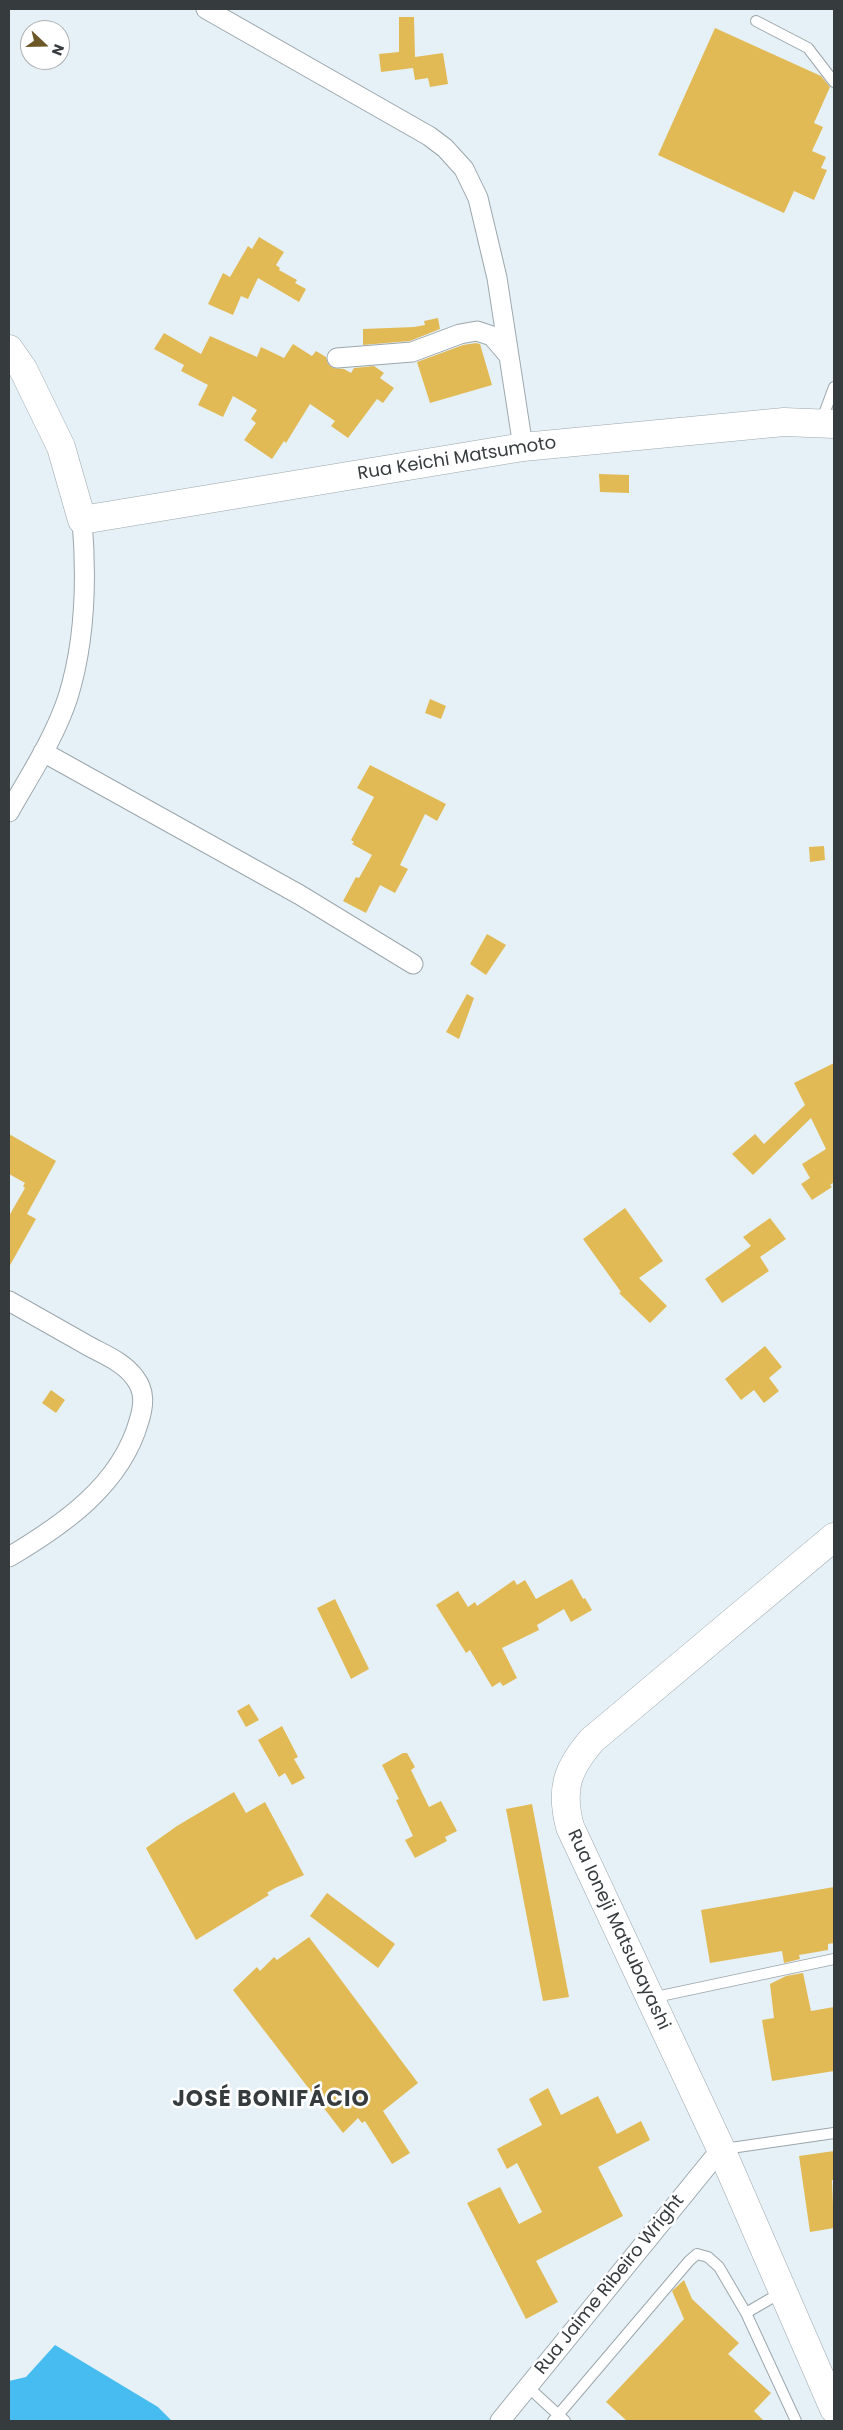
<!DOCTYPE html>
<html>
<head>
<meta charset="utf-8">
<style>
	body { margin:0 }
	#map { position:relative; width:843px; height:2430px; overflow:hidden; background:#e6f1f7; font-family:Poppins,sans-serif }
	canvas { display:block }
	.frame { position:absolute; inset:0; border:10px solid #363b3d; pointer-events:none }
	.north { position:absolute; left:20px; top:20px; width:50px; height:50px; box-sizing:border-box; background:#fff; border:1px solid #afb1b1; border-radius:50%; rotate:111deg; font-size:14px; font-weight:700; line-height:20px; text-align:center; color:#363b3d }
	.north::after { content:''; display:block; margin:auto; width:18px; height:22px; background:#6c5827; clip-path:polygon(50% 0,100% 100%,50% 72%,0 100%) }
</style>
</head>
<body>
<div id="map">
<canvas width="843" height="2430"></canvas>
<div class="frame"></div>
<div class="north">N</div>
</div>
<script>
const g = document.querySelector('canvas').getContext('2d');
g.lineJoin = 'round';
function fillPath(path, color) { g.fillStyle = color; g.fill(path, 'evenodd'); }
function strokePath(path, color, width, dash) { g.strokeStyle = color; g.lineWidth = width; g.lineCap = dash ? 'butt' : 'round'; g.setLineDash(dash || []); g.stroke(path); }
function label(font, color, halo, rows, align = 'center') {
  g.font = font + ' Poppins,sans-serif'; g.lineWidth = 5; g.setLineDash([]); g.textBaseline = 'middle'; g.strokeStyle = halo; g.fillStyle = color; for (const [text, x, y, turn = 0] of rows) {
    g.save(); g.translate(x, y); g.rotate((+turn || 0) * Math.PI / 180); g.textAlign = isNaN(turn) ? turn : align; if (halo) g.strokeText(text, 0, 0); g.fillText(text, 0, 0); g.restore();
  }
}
const forest = new Path2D(`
	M55 2345 158 2407 172 2421H9V2381L26 2377Z`);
const building = new Path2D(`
	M399 17H414L415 57 443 53 448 84 430 87 428 78 415 80 413 68 381 72 379 54 399 52Z
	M715 28 821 76 830 87 814 123 823 127 812 151 826 157 821 168 827 170 814 200 794 191 784 213 658 155Z
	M259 237 284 252 276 265 280 268 279 270 297 280 295 283 306 289 299 302 258 278 248 299 241 296 233 315 208 304 223 273 230 277 248 246 252 249Z
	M438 318 440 329 410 341 363 345V329L414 327 425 325 424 321Z
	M164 333 201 354 210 336 257 357 261 347 284 358 293 344 312 356 316 351 326 357 328 364 333 368 344 369 351 373 354 368 374 366 384 373 380 378 394 388 383 403 377 399 348 438 331 426 335 421 310 404 286 443 284 441 272 459 244 440 256 423 251 419 257 410 233 396 223 417 198 405 208 385 181 371 184 365 154 349Z
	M476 343 480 344 492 385 430 403 417 362 463 345Z
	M599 474 629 475V493L600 492Z
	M430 699 446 706 441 719 425 713Z
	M370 765 446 804 437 821 425 814 400 865 408 869 395 893 380 885 366 913 343 901 356 877 359 878 372 855 352 844 354 842 351 840 374 797 357 788Z
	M824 846 825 860 810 862 809 847Z
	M487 934 506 945 486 975 470 964Z
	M467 994 474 998 459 1039 446 1032Z
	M834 1063V1182L830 1185 832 1187 812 1200 801 1184 810 1178 802 1164 826 1149 811 1118 753 1175 732 1154 755 1134 764 1144 805 1105 794 1083Z
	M9 1134 56 1161 27 1214 36 1219 9 1267V1216L25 1188 23 1186 25 1183 9 1174Z
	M625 1208 663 1261 639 1278 667 1306 650 1323 619 1293 621 1292 583 1239Z
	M770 1218 786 1239 760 1257 769 1271 722 1303 705 1279 751 1246 743 1237Z
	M765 1346 782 1367 769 1378 779 1391 764 1403 754 1390 741 1400 725 1379Z
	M51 1390 65 1400 56 1413 42 1403Z
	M572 1579 583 1599 585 1598 592 1610 571 1622 564 1609 537 1625 539 1630 502 1648 517 1678 503 1686 500 1682 492 1687 470 1650 466 1653 436 1605 458 1591 468 1607 475 1602 477 1606 514 1580 517 1585 525 1580 536 1599Z
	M335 1599 369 1669 351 1679 317 1608Z
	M249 1704 259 1720 246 1727 237 1711Z
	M282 1726 298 1757 294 1759 305 1778 292 1785 285 1773 279 1777 258 1740Z
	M403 1753H407L415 1767 411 1770 429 1807 441 1801 457 1831 445 1837 447 1841 415 1858 405 1840 413 1836 396 1800 399 1799 382 1765Z
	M234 1792 246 1813 265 1802 304 1875 275 1888 267 1893 269 1895 196 1940 146 1848 177 1826Z
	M532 1804 569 1997 543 2001 506 1809Z
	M834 1887V1943L828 1944V1950L799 1955 800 1959 784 1963 782 1951 710 1963 701 1910Z
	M327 1893 395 1944 378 1968 310 1916Z
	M309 1937 418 2083 383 2111 410 2153 392 2164 365 2121 362 2123 358 2118 343 2133 233 1990 257 1967 260 1971 274 1957 277 1960Z
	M803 1973 811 2011 834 2007V2071L772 2081 762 2020 774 2018 770 1984 786 1976Z
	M548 2088 561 2115 598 2096 617 2134 641 2121 650 2140 598 2167 623 2216 536 2261 558 2302 526 2319 467 2203 500 2187 519 2224 542 2212 517 2163 507 2169 497 2149 542 2125 529 2099Z
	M834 2151V2180H832L834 2228 810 2232 799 2156Z
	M684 2280 692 2299 739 2343 728 2354 771 2393 754 2411 764 2421H627L606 2402 684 2319 672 2291Z`);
const lane = new Path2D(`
	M756 21 808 48 834 82
	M821 422 834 387
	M651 1998 834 1959
	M724 2149 834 2133
	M746 2313 782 2292
	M528 2387 565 2421
	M553 2421 689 2261 697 2254 708 2257 719 2267 746 2313 796 2421`);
const street = new Path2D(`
	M206 9 429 136 445 148 464 169 478 198 497 278 523 447
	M337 358 412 352 460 334 477 331 492 336 509 356
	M43 752 300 895 413 964
	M9 812C30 775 55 737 68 697 86 639 87 579 82 520
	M9 1301C34 1315 60 1330 85 1344 102 1354 123 1361 135 1378 145 1391 144 1405 139 1421 121 1485 63 1525 9 1557
	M500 2421 721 2149`);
const secondary = new Path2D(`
	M9 349 23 369 61 447 82 520 523 447 784 422 834 424
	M834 1537 592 1740C567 1769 560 1789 570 1827L721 2149 834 2409`);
const streetNames = [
	["Rua Keichi Matsumoto",457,459,-9],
	["Rua Ioneji Matsubayashi",618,1930,65],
	["Rua Jaime Ribeiro Wright",610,2285,-51]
];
const districtNames = [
	["JOSÉ BONIFÁCIO",271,2100]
];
fillPath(forest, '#46bcf0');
fillPath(building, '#e2ba55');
strokePath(lane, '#9ca7ac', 12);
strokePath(street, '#9ca7ac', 21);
strokePath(secondary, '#9ca7ac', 29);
strokePath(lane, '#fff', 10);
strokePath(street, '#fff', 19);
strokePath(secondary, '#fff', 28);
label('18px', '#363b3d', '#fff', streetNames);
g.letterSpacing = '1px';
label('bold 22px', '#363b3d', '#fff', districtNames);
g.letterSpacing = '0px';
</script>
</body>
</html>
